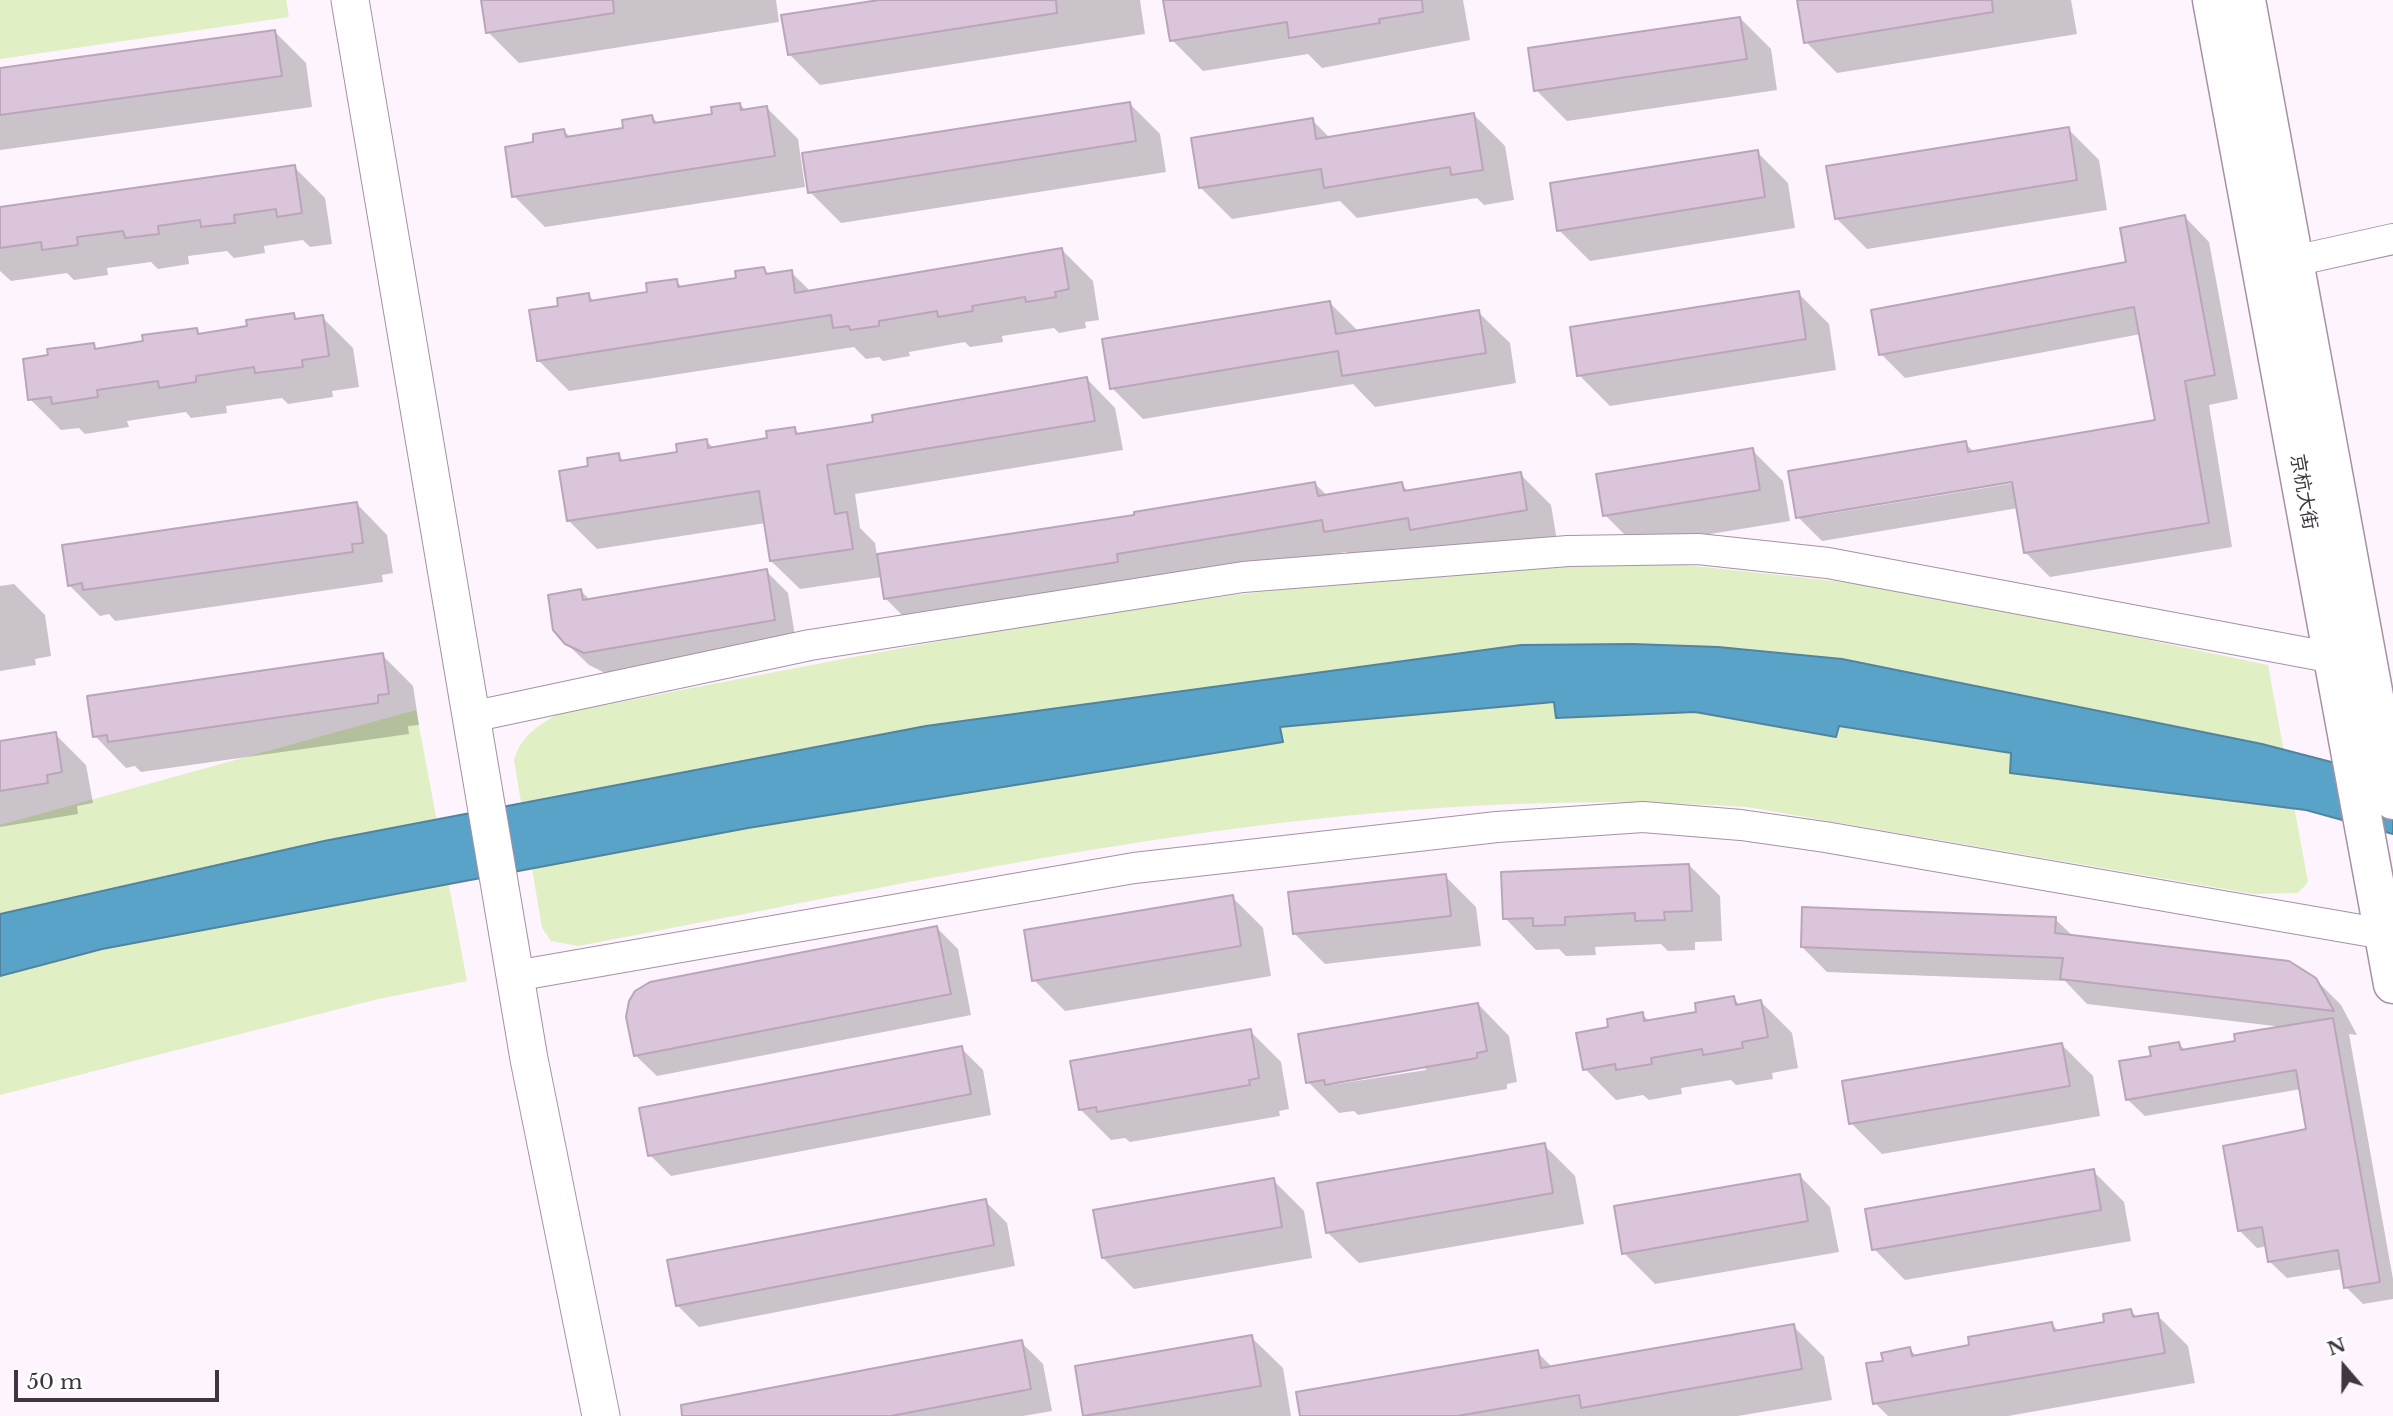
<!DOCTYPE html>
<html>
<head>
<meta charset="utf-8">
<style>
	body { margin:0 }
	#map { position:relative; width:2393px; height:1416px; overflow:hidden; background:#fdf4fd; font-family:"Libre Baskerville",serif }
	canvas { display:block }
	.north { position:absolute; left:2309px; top:1332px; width:70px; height:70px; -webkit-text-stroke:5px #fff; paint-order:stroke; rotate:340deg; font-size:19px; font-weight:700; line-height:28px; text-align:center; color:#3f3740 }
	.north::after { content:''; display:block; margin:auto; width:24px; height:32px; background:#3f3740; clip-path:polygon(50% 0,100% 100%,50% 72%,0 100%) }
	.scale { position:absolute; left:14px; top:1370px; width:205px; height:32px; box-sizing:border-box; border:4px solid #3f3740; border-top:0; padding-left:9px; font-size:21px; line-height:24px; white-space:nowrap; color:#3f3740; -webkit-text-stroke:5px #fff; paint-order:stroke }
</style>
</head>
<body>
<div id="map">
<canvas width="2393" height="1416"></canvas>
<div class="north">N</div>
<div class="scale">50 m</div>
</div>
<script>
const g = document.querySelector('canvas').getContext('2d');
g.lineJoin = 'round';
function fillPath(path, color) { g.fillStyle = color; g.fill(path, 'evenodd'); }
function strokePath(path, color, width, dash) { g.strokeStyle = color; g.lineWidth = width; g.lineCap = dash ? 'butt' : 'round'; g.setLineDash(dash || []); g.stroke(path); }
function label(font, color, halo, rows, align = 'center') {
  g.font = font + ' "Libre Baskerville","Noto Sans SC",serif'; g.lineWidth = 6; g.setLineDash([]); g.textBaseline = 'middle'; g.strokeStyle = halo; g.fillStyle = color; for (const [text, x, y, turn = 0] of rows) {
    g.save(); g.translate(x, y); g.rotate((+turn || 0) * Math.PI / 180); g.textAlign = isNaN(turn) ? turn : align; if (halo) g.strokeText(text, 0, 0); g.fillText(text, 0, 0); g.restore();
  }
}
const green = new Path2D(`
	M0 0H286L289 17 0 59Z
	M1579 564H1676L1900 588 2268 665 2308 882 2298 893 2254 894 1747 807C1353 780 962 874 578 946L551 941 542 928 514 760C521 736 537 726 558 714 766 674 974 631 1184 602 1315 583 1447 574 1579 564Z
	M416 710 467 981 374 1000 0 1095V825Z`);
const water = new Path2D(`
	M1632 644 1718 647 1842 659 2262 744 2393 778V834L2306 810 2010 773 2011 753 1839 726 1836 737 1695 712 1556 718 1554 702 1280 727 1283 742 748 828 102 949 0 976V914L324 841 926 726 1521 645Z`);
const shadow = new Path2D(`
	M483 0H776L779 22 519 63 488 32Z
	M890 0H1140L1145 34 820 85 789 54Z
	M1165 0H1463L1470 40 1322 68 1308 54 1203 71 1172 40Z
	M1799 0H2071L2077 34 1837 73 1806 42Z
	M1740 18 1771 49 1777 90 1567 121 1536 90Z
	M275 32 306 63 312 107 0 150V70Z
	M1129 103 1160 134 1166 172 841 223 810 192Z
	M740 104 746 111 767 108 798 139 805 187 545 227 514 196 535 143 564 131 571 138 625 130 652 117 659 124 714 116Z
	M1474 115 1505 146 1514 200 1484 205 1477 198 1357 218 1340 201 1232 219 1201 188 1312 120 1330 138Z
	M2068 129 2099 160 2107 210 1867 249 1836 218Z
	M1757 152 1788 183 1795 228 1590 261 1559 230Z
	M294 167 325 198 332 244 310 247 303 240 264 246 265 253 234 258 227 251 188 256 189 264 158 269 151 262 107 268 108 275 74 280 67 273 11 281 0 271V209Z
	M2185 217 2209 242 2238 399 2209 405 2232 547 2050 577 2025 552 2018 508 1822 541 1798 517 1965 443 1974 452 2157 422 2141 334 1905 378 1881 354 2128 264ZM2021 478V482L1815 516V513Z
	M1062 250 1093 281 1099 320 1085 322 1086 328 1059 333 1054 328 1002 336 1003 342 970 347 965 342 909 352 910 356 883 361 879 357 866 359 854 347 569 391 538 360 560 307 588 295 595 302 649 294 676 281 683 288 738 280 764 269 770 275 791 272 811 292Z
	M1798 293 1829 324 1836 370 1610 406 1579 375Z
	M1330 303 1359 332 1478 312 1510 343 1516 383 1375 407 1353 384 1143 419 1112 388Z
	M293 315 299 321 322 317 353 348 359 387 332 391 333 397 288 404 282 398 226 406 227 413 191 418 186 412 127 421 129 427 85 434 79 428 61 430 30 399 93 345 99 350 145 343 196 329 201 335 249 328Z
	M1087 379 1115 408 1123 450 855 494 860 528 875 543 877 556 1136 517 1315 484 1328 496 1401 484 1409 492 1520 474 1551 505 1557 541 1356 562 1346 552 1147 585 916 629 885 598 882 577 800 589 771 561 766 523 597 549 568 520 590 467 618 455 625 462 679 454 706 441 714 448 769 440 794 429 800 435 843 429Z
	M1752 450 1783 481 1790 521 1636 546 1605 515Z
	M356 503 387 535 393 573 382 575 383 582 115 621 109 614 100 616 69 585Z
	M766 571 788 593 796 642 607 674 589 665 566 643 581 591 591 601Z
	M14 584 45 615 51 656 35 659 36 665 0 671V586Z
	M382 655 413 686 419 725 408 726 409 734 141 772 135 766 126 768 95 736Z
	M55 734 86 765 93 803 77 806 78 814 0 827V743Z
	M1689 865 1720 896 1722 941 1695 942V950L1668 951 1661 944 1595 947 1596 955 1566 956 1559 949 1536 950 1505 918Z
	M1445 876 1476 907 1481 946 1325 964 1294 933Z
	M1232 897 1263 928 1271 976 1065 1011 1034 980Z
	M2055 919 2074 937 2315 979 2341 1005 2357 1035 2349 1034 2393 1279V1299L2363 1304 2346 1287 2343 1269 2287 1278 2269 1261 2267 1246 2257 1248 2239 1230 2308 1130 2301 1089 2145 1116 2127 1099 2153 1057 2179 1044 2186 1051 2237 1042 2283 1027 2087 1004 2065 981 1827 972 1802 947Z
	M937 928 958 949 971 1015 657 1076 635 1055Z
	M1733 998 1741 1006 1761 1002 1792 1033 1798 1068 1772 1073 1773 1079 1736 1085 1731 1080 1681 1088 1682 1094 1649 1100 1643 1095 1616 1100 1585 1069 1610 1028 1642 1014 1650 1022 1698 1013Z
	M1478 1004 1509 1036 1517 1082 1507 1084V1089L1358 1115 1354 1111 1339 1113 1308 1082ZM1425 1066 1426 1070 1331 1085V1082Z
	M1250 1031 1281 1062 1289 1109 1279 1111 1280 1116 1130 1142 1125 1138 1111 1140 1080 1109Z
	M2062 1045 2093 1076 2100 1116 1882 1154 1851 1123Z
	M961 1048 983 1070 991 1115 671 1176 650 1155Z
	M1544 1145 1575 1176 1584 1224 1359 1263 1327 1232Z
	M2093 1171 2124 1202 2131 1241 1905 1280 1874 1249Z
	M1799 1175 1830 1207 1839 1252 1655 1284 1624 1253Z
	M1273 1180 1304 1211 1312 1258 1134 1289 1103 1258Z
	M985 1201 1007 1223 1015 1266 699 1327 677 1305Z
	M2131 1311 2138 1318 2157 1315 2188 1346 2195 1383 2008 1416H1888L1875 1403 1885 1362 1910 1349 1917 1357 1971 1347 2052 1324 2059 1332 2106 1323Z
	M1793 1326 1824 1357 1832 1400 1738 1416H1302L1537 1352 1553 1368Z
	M1251 1337 1283 1368 1291 1416H1085L1077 1368Z
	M1021 1342 1043 1364 1052 1411 1023 1416H706Z`);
const building = new Path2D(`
	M481 0H613L614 13 486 33Z
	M879 0H1056L1057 13 788 55 781 15Z
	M1163 0H1422L1423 12 1379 19 1380 23 1289 38 1287 22 1170 41Z
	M1797 0H1992L1993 12 1804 43Z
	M1740 17 1747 59 1534 91 1528 48Z
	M275 30 282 76 0 115V68Z
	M1130 102 1136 141 808 193 802 153Z
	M740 103 741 110 767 106 775 156 512 197 505 147 533 142V134L564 129 566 137 623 128 622 120 652 115 654 123 712 114 711 107Z
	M1474 113 1483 170 1451 175 1450 167 1324 188 1321 169 1199 188 1191 138 1313 118 1316 139Z
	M2069 127 2077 180 1835 219 1826 166Z
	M1758 150 1765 197 1557 231 1550 183Z
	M295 165 302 213 277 217 276 209 234 215 235 223 201 227 200 220 158 226 159 234 125 238 123 231 77 237 78 245 42 250 41 242 0 248V207Z
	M2185 215 2215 375 2185 381 2209 523 2024 553 2012 482 1796 518 1788 471 1966 441 1968 452 2155 420 2134 307 1879 355 1871 310 2126 262 2120 228Z
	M1062 248 1069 289 1055 292 1056 297 1026 302 1025 297 972 306 973 311 938 317 937 311 879 321V326L850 330 849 326 833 328 831 315 537 361 529 310 558 306 557 298 589 293 590 301 647 292 646 283 677 279 678 287 736 278 735 271 764 267 766 274 792 270 795 293Z
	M1799 291 1806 339 1577 376 1570 327Z
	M1330 301 1336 334 1479 310 1486 353 1342 376 1338 351 1110 389 1102 339Z
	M294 313 295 319 323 315 329 356 302 360 303 367 255 373 254 367 196 376V382L159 388 158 381 97 390 98 397 52 404 51 397 28 400 23 359 48 355 47 349 94 343 95 349 143 341 142 335 197 328 198 334 247 326 246 320Z
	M1087 377 1095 421 827 465 835 514 847 512 853 549 770 561 759 491 567 521 559 471 588 466 587 458 619 453 620 461 677 452 676 444 707 439 708 448 767 438 766 431 795 427 796 434 842 427 873 422 872 415Z
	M1753 448 1760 490 1603 516 1596 474Z
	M1521 472 1527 510 1410 530 1408 518 1324 532 1322 520 1117 554 1118 562 884 599 877 554 1134 515V512L1315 482 1318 496 1402 482 1404 491Z
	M357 502 363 543 352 544 353 552 83 590 82 583 68 586 62 545Z
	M767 569 775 620 584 653 565 644 553 630 548 595 581 589 583 600Z
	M383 653 389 694 378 695V703L108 742 107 735 93 737 87 696Z
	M56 732 62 772 47 775 48 783 0 791V741Z
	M1689 864 1692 911 1664 912 1665 920 1635 921V913L1565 917V925L1533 926V918L1503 919 1501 872Z
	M1446 874 1451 916 1293 934 1288 892Z
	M1233 895 1241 946 1032 981 1024 930Z
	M1802 907 2056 917 2055 933 2289 961 2316 978 2334 1011 2060 979 2063 958 1801 947Z
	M937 926 951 994 634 1056 626 1017 629 1001 635 991 650 982Z
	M1734 996 1736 1005 1761 1000 1768 1037 1742 1042 1743 1048 1703 1055 1702 1049 1651 1058 1652 1064 1616 1070 1615 1064 1583 1070 1576 1033 1608 1027 1607 1019 1643 1012 1644 1021 1696 1012 1695 1003Z
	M1478 1003 1487 1051 1477 1053V1058L1325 1085 1324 1080 1306 1083 1298 1034Z
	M2333 1018 2380 1282 2344 1288 2338 1250 2268 1262 2262 1227 2238 1231 2223 1146 2306 1129 2296 1070 2126 1100 2119 1061 2151 1056 2149 1047 2179 1042 2181 1050 2235 1041 2234 1034Z
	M1251 1029 1259 1078 1249 1080 1250 1085 1097 1112 1096 1107 1079 1110 1070 1061Z
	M2062 1043 2070 1086 1849 1124 1842 1081Z
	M962 1046 971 1094 648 1156 639 1108Z
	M1545 1143 1553 1193 1326 1233 1317 1183Z
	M2094 1169 2101 1210 1872 1250 1865 1209Z
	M1800 1174 1808 1221 1622 1254 1614 1206Z
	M1274 1178 1282 1227 1102 1258 1093 1210Z
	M986 1199 994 1245 676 1306 667 1260Z
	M2131 1309 2133 1317 2158 1313 2165 1353 1873 1404 1866 1363 1883 1361 1881 1353 1910 1347 1912 1356 1969 1345 1968 1337 2052 1322 2054 1331 2104 1322 2103 1314Z
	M1794 1324 1802 1369 1581 1408 1579 1395 1457 1416H1300L1296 1392 1538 1350 1541 1368Z
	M1252 1335 1261 1386 1083 1416 1075 1366Z
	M1022 1340 1031 1389 891 1416H682L681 1405Z`);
const minor = new Path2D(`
	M2294 261 2393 239
	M471 717 810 645 1243 577 1568 551 1698 549 1828 563 2334 658
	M515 976 1134 868 1497 827 1643 817 1741 825 1825 837 2384 934`);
const tertiary = new Path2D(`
	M350 0 529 1059 601 1416`);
const secondary = new Path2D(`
	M2212 0 2393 984
	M2246 0 2393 800`);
const streetNames = [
	["京杭大街",2303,492,80]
];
fillPath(green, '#e1efc5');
fillPath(water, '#5aa3c8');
strokePath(water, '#52839f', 2);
fillPath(shadow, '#0003');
fillPath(building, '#dbc5db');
strokePath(building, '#baa5ba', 2);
strokePath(minor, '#a691a6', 32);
strokePath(tertiary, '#a691a6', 39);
strokePath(secondary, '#a691a6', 41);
strokePath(minor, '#fff', 30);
strokePath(tertiary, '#fff', 37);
strokePath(secondary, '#fff', 38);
label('19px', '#3f3740', '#fff', streetNames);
</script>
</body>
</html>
